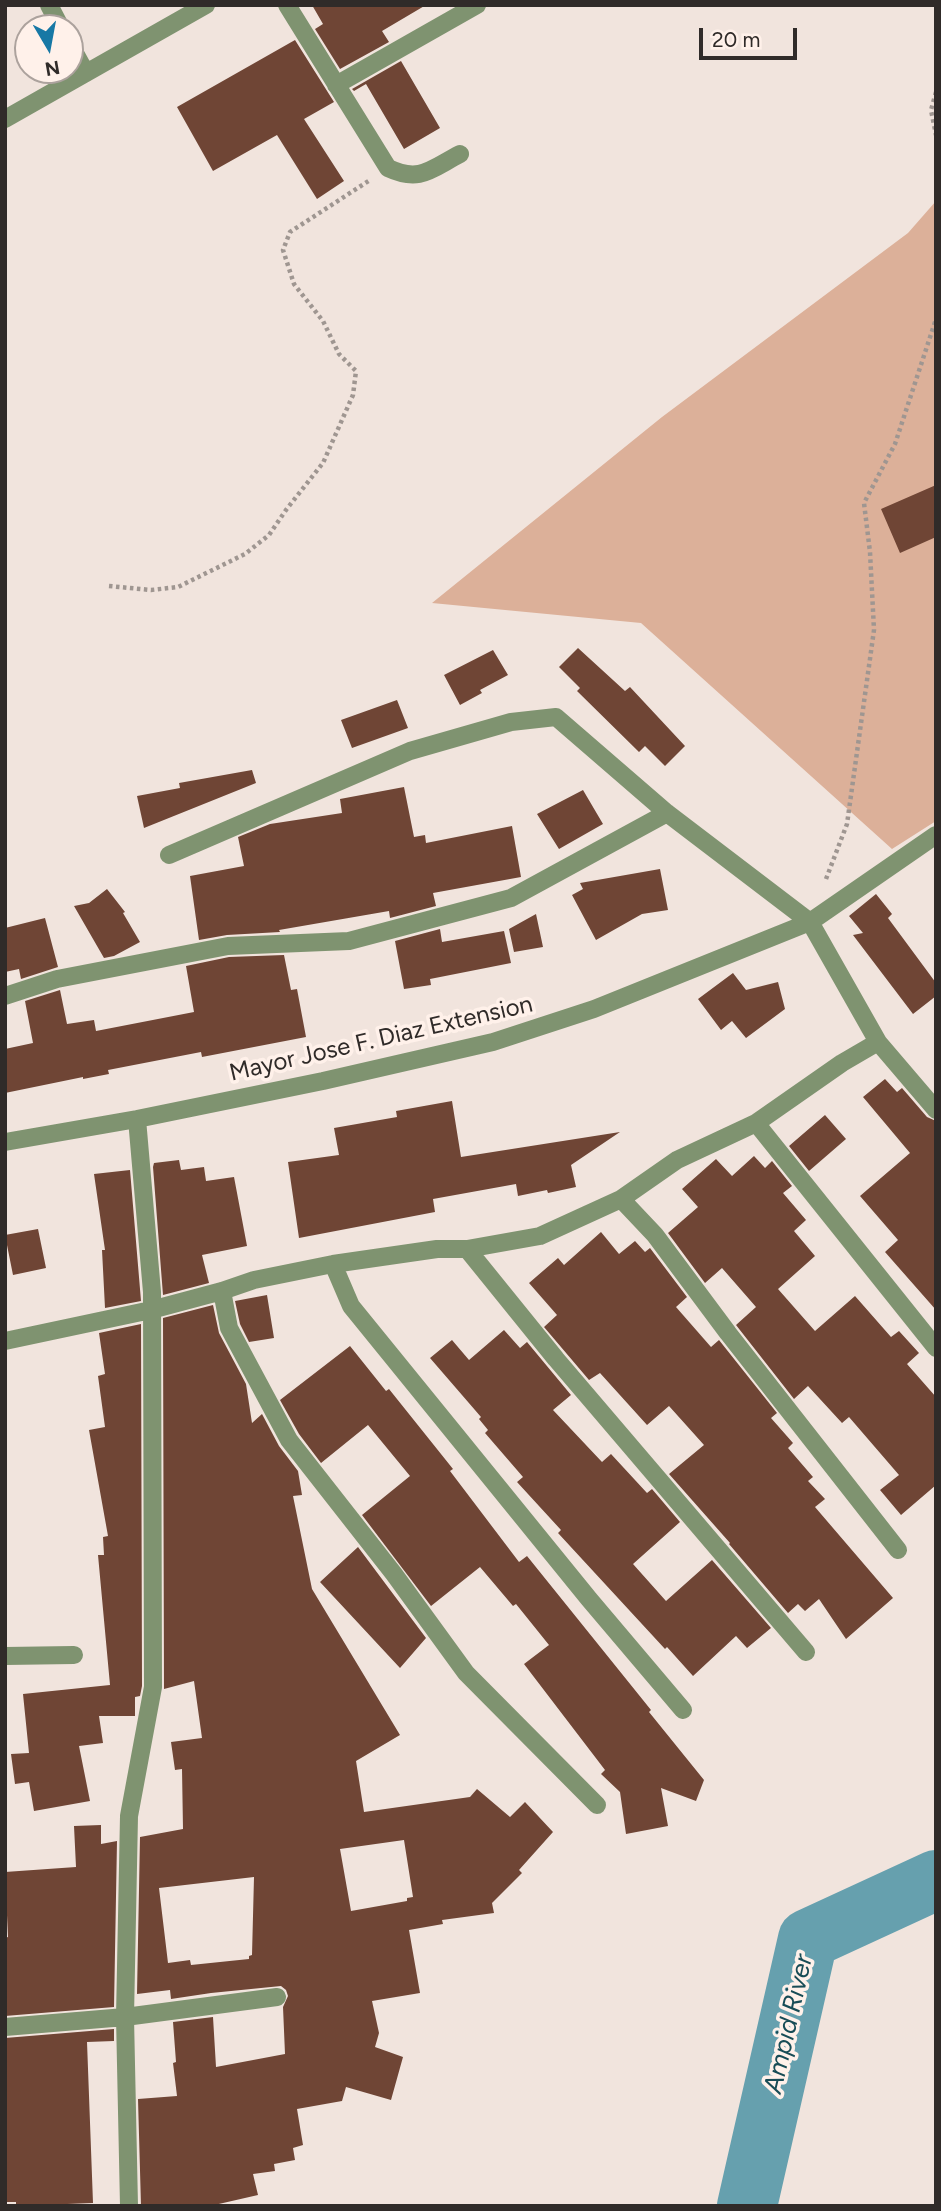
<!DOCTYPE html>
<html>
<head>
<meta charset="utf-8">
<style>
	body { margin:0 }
	#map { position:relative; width:941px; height:2211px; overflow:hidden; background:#f1e4dd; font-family:Figtree,sans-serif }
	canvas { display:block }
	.frame { position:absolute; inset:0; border:7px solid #302b29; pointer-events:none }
	.north { position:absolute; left:14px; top:14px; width:70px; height:70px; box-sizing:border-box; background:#fff1ea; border:2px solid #aca29d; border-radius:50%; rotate:170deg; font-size:19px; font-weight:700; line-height:28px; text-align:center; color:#302b29 }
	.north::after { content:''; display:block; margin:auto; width:24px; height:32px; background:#1778a5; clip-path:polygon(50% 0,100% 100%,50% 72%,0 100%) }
	.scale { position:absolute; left:699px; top:28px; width:98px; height:32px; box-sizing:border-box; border:4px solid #302b29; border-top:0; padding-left:9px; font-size:21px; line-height:24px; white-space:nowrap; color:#302b29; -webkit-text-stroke:5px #fff1ea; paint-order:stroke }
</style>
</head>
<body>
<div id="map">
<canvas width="941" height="2211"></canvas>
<div class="frame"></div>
<div class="north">N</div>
<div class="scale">20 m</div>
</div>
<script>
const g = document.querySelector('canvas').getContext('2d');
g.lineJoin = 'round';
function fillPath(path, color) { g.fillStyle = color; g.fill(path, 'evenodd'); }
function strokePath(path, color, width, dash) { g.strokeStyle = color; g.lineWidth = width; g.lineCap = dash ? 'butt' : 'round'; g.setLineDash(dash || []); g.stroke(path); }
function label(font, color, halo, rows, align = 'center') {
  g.font = font + ' Figtree,sans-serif'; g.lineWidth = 7; g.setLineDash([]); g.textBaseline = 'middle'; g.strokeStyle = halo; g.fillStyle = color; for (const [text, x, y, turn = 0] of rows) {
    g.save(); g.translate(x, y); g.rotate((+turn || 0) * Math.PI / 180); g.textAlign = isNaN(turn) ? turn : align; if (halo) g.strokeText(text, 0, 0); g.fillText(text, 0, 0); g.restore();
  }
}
const green = new Path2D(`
	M936 201V821L892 849 641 623 432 603 662 417 908 233Z`);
const river = new Path2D(`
	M747 2206 808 1939 936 1880`);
const building = new Path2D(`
	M312 5H426L382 31 389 42 340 69 315 29 323 24Z
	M295 40 334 102 304 119 344 181 317 199 277 135 213 171 177 107Z
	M401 61 440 128 404 149 366 84 354 91 352 89Z
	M936 485V537L900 553 881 509Z
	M578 648 625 691 630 687 685 746 665 766 645 746 639 752 577 691 580 688 559 667Z
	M493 650 508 675 480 690 482 693 460 705 444 675Z
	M397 700 408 728 352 748 341 720Z
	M252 770 256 783 144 828 137 796 180 788 179 783Z
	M404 787 414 837 425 835 426 843 512 826 521 877 433 893 436 906 390 918 389 911 279 930 280 932 227 935 199 940 190 876 244 866 238 837 270 824 342 813 340 799Z
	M583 790 603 824 559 849 537 814Z
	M660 869 668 910 642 914 596 940 572 895 583 889 580 883Z
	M107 889 125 912 123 913 140 942 114 956 104 958 74 906 89 903Z
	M876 894 892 914 888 918 936 983V996L913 1014 853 935 863 933 849 916Z
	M536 914 543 947 514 952 509 929Z
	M45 918 58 967 21 979 19 969 5 972V928Z
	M440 929 442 942 504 931 511 963 430 979 431 985 404 989 395 941Z
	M284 955 291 990 297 989 306 1037 202 1057 201 1052 108 1070 109 1074 83 1079V1077L5 1093V1049L33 1043 25 1001 60 990 67 1024 94 1020 96 1031 194 1012 186 966 229 957Z
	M733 973 746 990 778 982 785 1009 746 1038 732 1021 721 1030 698 999Z
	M885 1079 897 1092 902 1088 927 1117 936 1121V1310L885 1252 898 1240 860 1196 910 1153 863 1097Z
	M452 1101 461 1157 620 1132 571 1165 576 1187 548 1193 547 1190 518 1196 516 1184 433 1199 435 1212 299 1238 288 1162 339 1155 334 1128 397 1117 396 1111Z
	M825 1115 846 1139 809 1171 789 1146Z
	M754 1156 765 1168 772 1161 792 1186 783 1193 806 1220 794 1231 815 1256 778 1289 815 1331 855 1296 891 1337 899 1331 919 1353 907 1364 936 1397V1485L901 1515 880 1490 899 1475 849 1417 842 1423 808 1386 794 1399 736 1325 756 1307 722 1268 705 1283 668 1233 698 1207 682 1189 716 1159 732 1176Z
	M179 1160 181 1170 204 1167 206 1181 234 1177 247 1246 202 1255 209 1283 163 1295 153 1167 154 1163Z
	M130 1170 141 1301 105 1308 102 1250H105L94 1174Z
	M38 1229 46 1268 13 1275 5 1235Z
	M601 1232 619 1254 635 1241 645 1252 650 1248 687 1297 676 1307 711 1347 719 1340 777 1413 771 1418 793 1443 788 1448 813 1477 808 1481 825 1499 815 1507 893 1598 846 1639 819 1599 805 1611 798 1604 788 1613 729 1544 730 1543 669 1474 704 1445 669 1406 647 1425 600 1373 589 1380 544 1327 557 1315 529 1283 558 1258 564 1265Z
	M267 1295 274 1338 249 1342 240 1324 235 1301Z
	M213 1305 219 1333 246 1384 252 1423 262 1414 279 1446 298 1471 302 1495 293 1496 312 1589 400 1735 356 1761 364 1812 470 1797 477 1789 510 1817 525 1802 553 1832 519 1870 522 1873 492 1903 494 1913 442 1920 443 1924 409 1930 420 1993 372 2001 379 2033 375 2047 403 2057 391 2100 346 2087 342 2101 297 2109 303 2145 293 2148 295 2160 274 2164 275 2171 253 2174 258 2195 210 2206H141L138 2099 177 2096 173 2063 176 2062 173 2022 213 2017 216 2067 285 2054 283 2007 288 1996 286 1990 281 1986 211 1993 171 1999 170 1990 137 1994 140 1837 183 1829 182 1769 175 1770 171 1742 202 1738 194 1681 164 1689 163 1318ZM404 1840 413 1897 407 1898V1901L351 1911 340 1849ZM254 1877 252 1955 249 1956V1959L191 1965 190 1960 168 1963 159 1888Z
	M141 1324 142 1686 140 1696 135 1697V1716H99L103 1743 79 1746 90 1801 34 1811 29 1782 15 1784 11 1754 29 1753 23 1694 110 1685 98 1555H104L103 1537 108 1536 89 1430 105 1427 98 1376 105 1374 99 1333Z
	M504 1330 520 1348 527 1342 571 1395 553 1410 602 1462 611 1454 647 1493 652 1489 680 1522 633 1564 666 1601 712 1560 771 1628 747 1648 736 1636 693 1676 667 1647 665 1649 558 1533 561 1530 517 1482 523 1477 485 1433 488 1430 479 1419 481 1417 430 1358 452 1340 469 1360Z
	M350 1346 386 1391 389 1389 453 1469 450 1471 519 1562 527 1556 651 1710 649 1712 704 1780 696 1801 661 1788 668 1826 626 1834 620 1792 601 1774 605 1770 524 1664 549 1645 516 1604 513 1606 480 1567 431 1606 362 1515 410 1476 368 1425 321 1463 299 1434 280 1400Z
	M358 1547 426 1638 400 1668 320 1582Z
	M101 1825V1844L117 1841 114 2007 5 2016V1938L8 1937 5 1872 76 1867 74 1826Z
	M114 2029V2041L87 2042 93 2203 16 2206V2202H5V2038Z`);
const path = new Path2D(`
	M936 92 931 110 936 135
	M109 586 151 590 178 587 245 554 269 535 286 510 323 463 353 395 356 371 339 354 323 321 294 284 283 250 290 232 370 180
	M826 879 847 824 874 630 870 552 864 503 895 444 936 319`);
const minor = new Path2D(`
	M49 5 61 28
	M287 5 388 168C420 183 431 169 460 154
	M70 44 86 73
	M336 85 477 5
	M5 119 206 5
	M169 855 410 751 511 722 556 717 667 813 810 922 878 1042 936 1110
	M5 996 57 979 228 946 349 941 511 898 667 813
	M756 1123 936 1348
	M5 1142 137 1119 323 1081 493 1042 594 1009 810 922 936 835
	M621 1199 655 1235 728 1333 898 1550
	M467 1249 556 1359 806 1652
	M333 1264 351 1306 589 1599 683 1710
	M222 1291 229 1328 289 1440 394 1574 466 1673 597 1805
	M5 1341 151 1310 222 1291 254 1280 333 1264 437 1249H467L540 1236 621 1199 677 1160 756 1123 842 1063 878 1042
	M5 1656 74 1655
	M5 2027 125 2017 277 1997
	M129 2206 125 2017 129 1816 153 1687 152 1292 137 1119`);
const streetNames = [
	["Mayor Jose F. Diaz Extension",381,1039,-13]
];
const waterNames = [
	["Ampid River",789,2024,-77]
];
fillPath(green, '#dcb099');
strokePath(river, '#66a0ae', 60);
fillPath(building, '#6f4535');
strokePath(path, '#9f9691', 4.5, [3.5, 3.5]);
strokePath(minor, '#7f9370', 18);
label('24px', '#302b29', '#fff1ea', streetNames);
label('italic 26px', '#184c56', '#fff1ea', waterNames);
</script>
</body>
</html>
